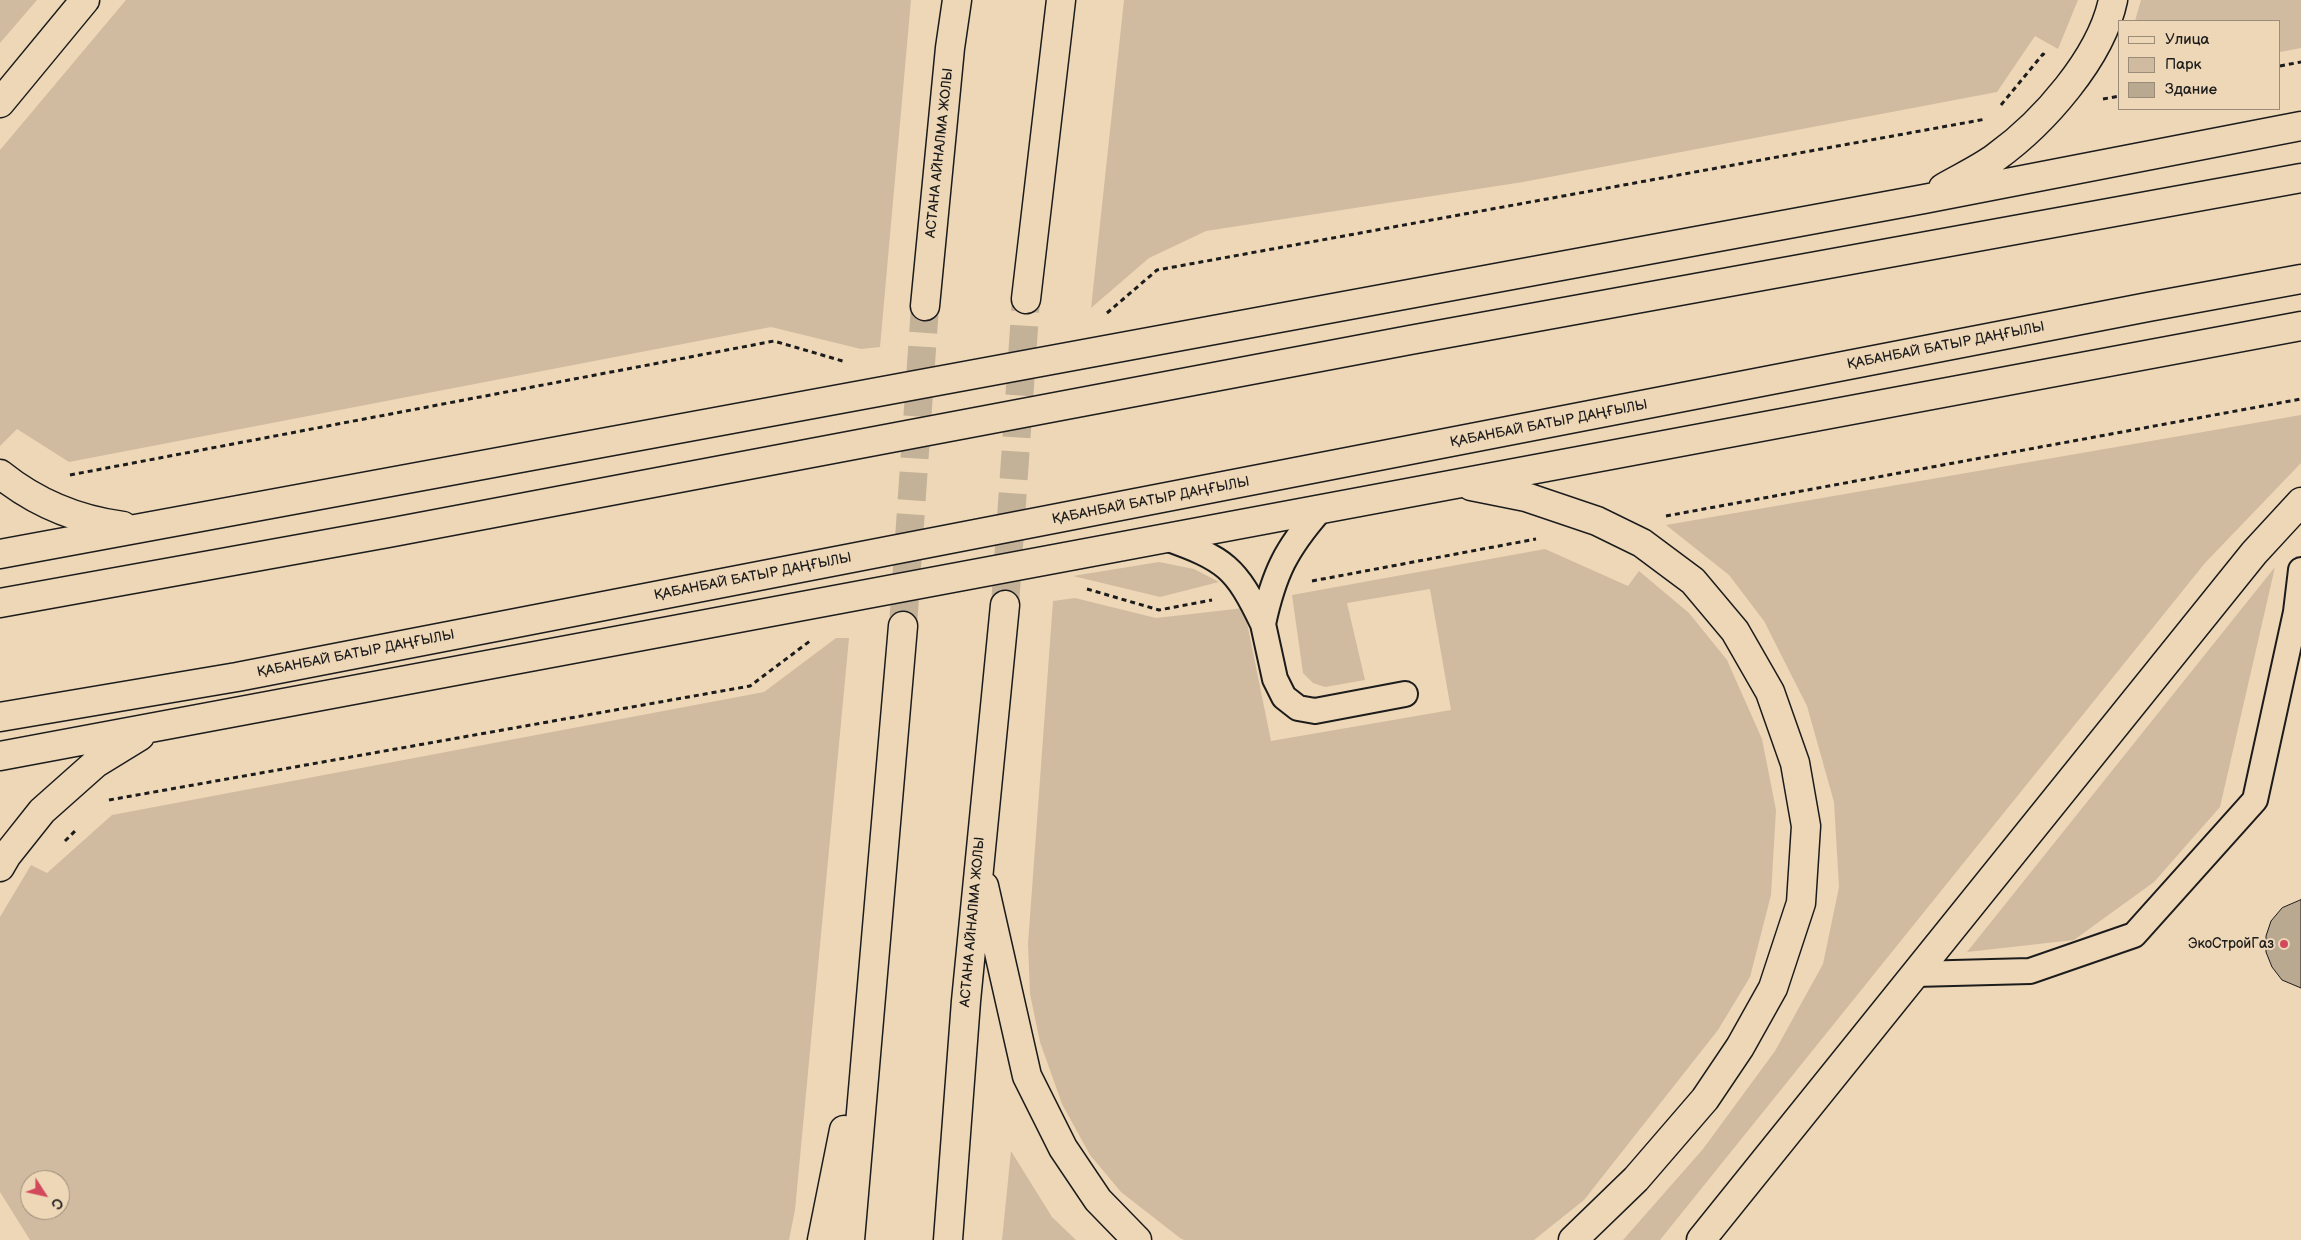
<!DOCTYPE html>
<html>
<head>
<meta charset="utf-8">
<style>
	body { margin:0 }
	#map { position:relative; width:2301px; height:1240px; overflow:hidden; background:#eed7b7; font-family:"Balsamiq Sans",sans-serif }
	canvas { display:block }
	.legend { position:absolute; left:2118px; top:20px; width:162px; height:90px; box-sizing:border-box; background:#eed7b7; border:1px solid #9a8c79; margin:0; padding:6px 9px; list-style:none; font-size:15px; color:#1c1c1c }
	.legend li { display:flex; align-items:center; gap:10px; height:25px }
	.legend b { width:25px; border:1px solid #9a8c79 }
	.north { position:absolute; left:20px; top:1170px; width:50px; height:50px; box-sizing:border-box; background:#eed7b7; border:1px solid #9a8c79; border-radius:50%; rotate:125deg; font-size:14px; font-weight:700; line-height:20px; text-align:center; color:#1c1c1c }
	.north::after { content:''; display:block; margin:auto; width:18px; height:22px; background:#d1495b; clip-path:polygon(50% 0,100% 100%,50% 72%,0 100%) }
</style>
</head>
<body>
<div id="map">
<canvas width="2301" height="1240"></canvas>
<ul class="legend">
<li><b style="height:6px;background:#eed7b7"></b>Улица</li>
<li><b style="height:14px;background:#d0bba0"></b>Парк</li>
<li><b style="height:14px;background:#baa991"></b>Здание</li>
</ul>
<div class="north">С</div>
</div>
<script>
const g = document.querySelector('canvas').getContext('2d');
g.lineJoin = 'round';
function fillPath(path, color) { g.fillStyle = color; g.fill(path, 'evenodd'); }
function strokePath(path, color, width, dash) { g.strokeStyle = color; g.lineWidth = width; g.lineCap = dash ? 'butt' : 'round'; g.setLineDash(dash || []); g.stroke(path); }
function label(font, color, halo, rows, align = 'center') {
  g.font = font + ' "Balsamiq Sans",sans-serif'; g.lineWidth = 4; g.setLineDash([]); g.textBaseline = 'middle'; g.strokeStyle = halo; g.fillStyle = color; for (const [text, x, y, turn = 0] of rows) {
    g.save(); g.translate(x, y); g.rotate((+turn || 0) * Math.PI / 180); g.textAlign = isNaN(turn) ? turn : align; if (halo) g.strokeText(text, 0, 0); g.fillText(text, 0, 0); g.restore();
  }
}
const green = new Path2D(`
	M0 0H37L0 43Z
	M126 0H911L880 347 861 349 771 327 69 462 17 429 0 446V150Z
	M1124 0H2078L2058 49 2035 36 1997 92 1523 182 1206 231 1149 258 1091 308Z
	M2141 0H2301V48L2280 52V21H2135Z
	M2301 415V463L2205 563 1660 1240H1623L1703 1149 1775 1051 1823 964 1839 887 1834 802 1807 706 1764 621 1729 575 1666 525Z
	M1545 549 1628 586 1639 571 1689 613 1727 660 1762 739 1776 810 1771 895 1750 977 1718 1030 1584 1200 1534 1240H1184L1180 1238 1121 1192 1090 1155 1062 1104 1040 1042 1030 994 1028 944 1053 601 1075 598 1156 618 1244 608 1271 741 1451 710 1430 589 1347 603 1365 680 1325 687 1313 683 1303 673 1292 595Z
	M1159 562 1194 569 1219 582 1160 597 1073 576Z
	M2275 567 2220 807 2154 882 2074 940 1967 952Z
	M836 638H849L795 1210 789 1240H30L0 1192V917L31 865 47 873 112 815 764 692ZM30 1180H60V1210H30Z
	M1011 1151 1052 1217 1076 1240H1002Z`);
const building = new Path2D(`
	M2301 900V988L2282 980 2272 967 2266 952V936L2271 921 2282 908Z`);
const trunkTunnel = new Path2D(`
	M1005 605 1026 299
	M903 626 925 306`);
const path = new Path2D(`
	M2280 66 2301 62
	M2103 99 2120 96
	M2001 105 2043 54 2047 57
	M1107 313 1157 270 1986 119
	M70 475 774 341 846 362
	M1666 516 2301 399
	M1312 581 1536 539
	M1087 589 1159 610 1212 600
	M109 800 750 686 810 641
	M65 841 77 829`);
const service = new Path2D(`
	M1166 538C1225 559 1236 567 1263 624 1274 573 1286 549 1320 510
	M1263 624 1275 679 1284 697 1298 708 1315 711 1405 694
	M1915 974 2030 971 2134 935 2255 800 2296 612 2301 570`);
const primary = new Path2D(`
	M0 603 388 533 1410 340 2301 178
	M0 717 237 677 2148 307 2301 279`);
const trunk = new Path2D(`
	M0 103 85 0
	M1943 188C1960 178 1980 169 1996 157 2043 123 2101 58 2113 0
	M1026 299 1061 0
	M925 306 950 48 957 0
	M0 474C36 503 77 520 123 526
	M1471 486 1526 497 1597 521 1642 543 1693 581 1735 631 1770 692 1795 763 1806 826 1801 903 1773 988 1740 1047 1705 1099 1636 1179 1573 1240
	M0 554 1924 199 2301 126
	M0 756 2301 326
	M0 867 7 855 42 811 96 763 140 736
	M984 886 1027 1076 1063 1148 1098 1200 1137 1240
	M822 1240 844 1130
	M850 1240 903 626
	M948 1240 966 1001 1005 605
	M1701 1240 2254 553 2301 502`);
const markers = [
	[2284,944,5,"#d1495b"]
];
const streetNames = [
	["АСТАНА АЙНАЛМА ЖОЛЫ",940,153,-84],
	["ҚАБАНБАЙ БАТЫР ДАҢҒЫЛЫ",1946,346,-11],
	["ҚАБАНБАЙ БАТЫР ДАҢҒЫЛЫ",1549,424,-11],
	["ҚАБАНБАЙ БАТЫР ДАҢҒЫЛЫ",1151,501,-11],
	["ҚАБАНБАЙ БАТЫР ДАҢҒЫЛЫ",753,577,-11],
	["ҚАБАНБАЙ БАТЫР ДАҢҒЫЛЫ",356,654,-11],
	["АСТАНА АЙНАЛМА ЖОЛЫ",973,922,-85]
];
const poiNames = [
	["ЭкоСтройГаз",2274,944]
];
fillPath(green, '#d0bba0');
fillPath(building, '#baa991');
strokePath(building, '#1c1c1c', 1);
strokePath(trunkTunnel, '#c4b298', 28, [28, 14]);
strokePath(service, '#1c1c1c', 28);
strokePath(primary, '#1c1c1c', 31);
strokePath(trunk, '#1c1c1c', 31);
strokePath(path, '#1c1c1c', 3, [5, 4]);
strokePath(service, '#eed7b7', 24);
strokePath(primary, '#eed7b7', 28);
strokePath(trunk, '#eed7b7', 28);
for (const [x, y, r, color] of markers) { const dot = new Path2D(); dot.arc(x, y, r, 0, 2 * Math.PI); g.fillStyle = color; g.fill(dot); strokePath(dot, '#eed7b7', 2); }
label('14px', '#1c1c1c', '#eed7b7', streetNames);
label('14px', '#1c1c1c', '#eed7b7', poiNames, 'right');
</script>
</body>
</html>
